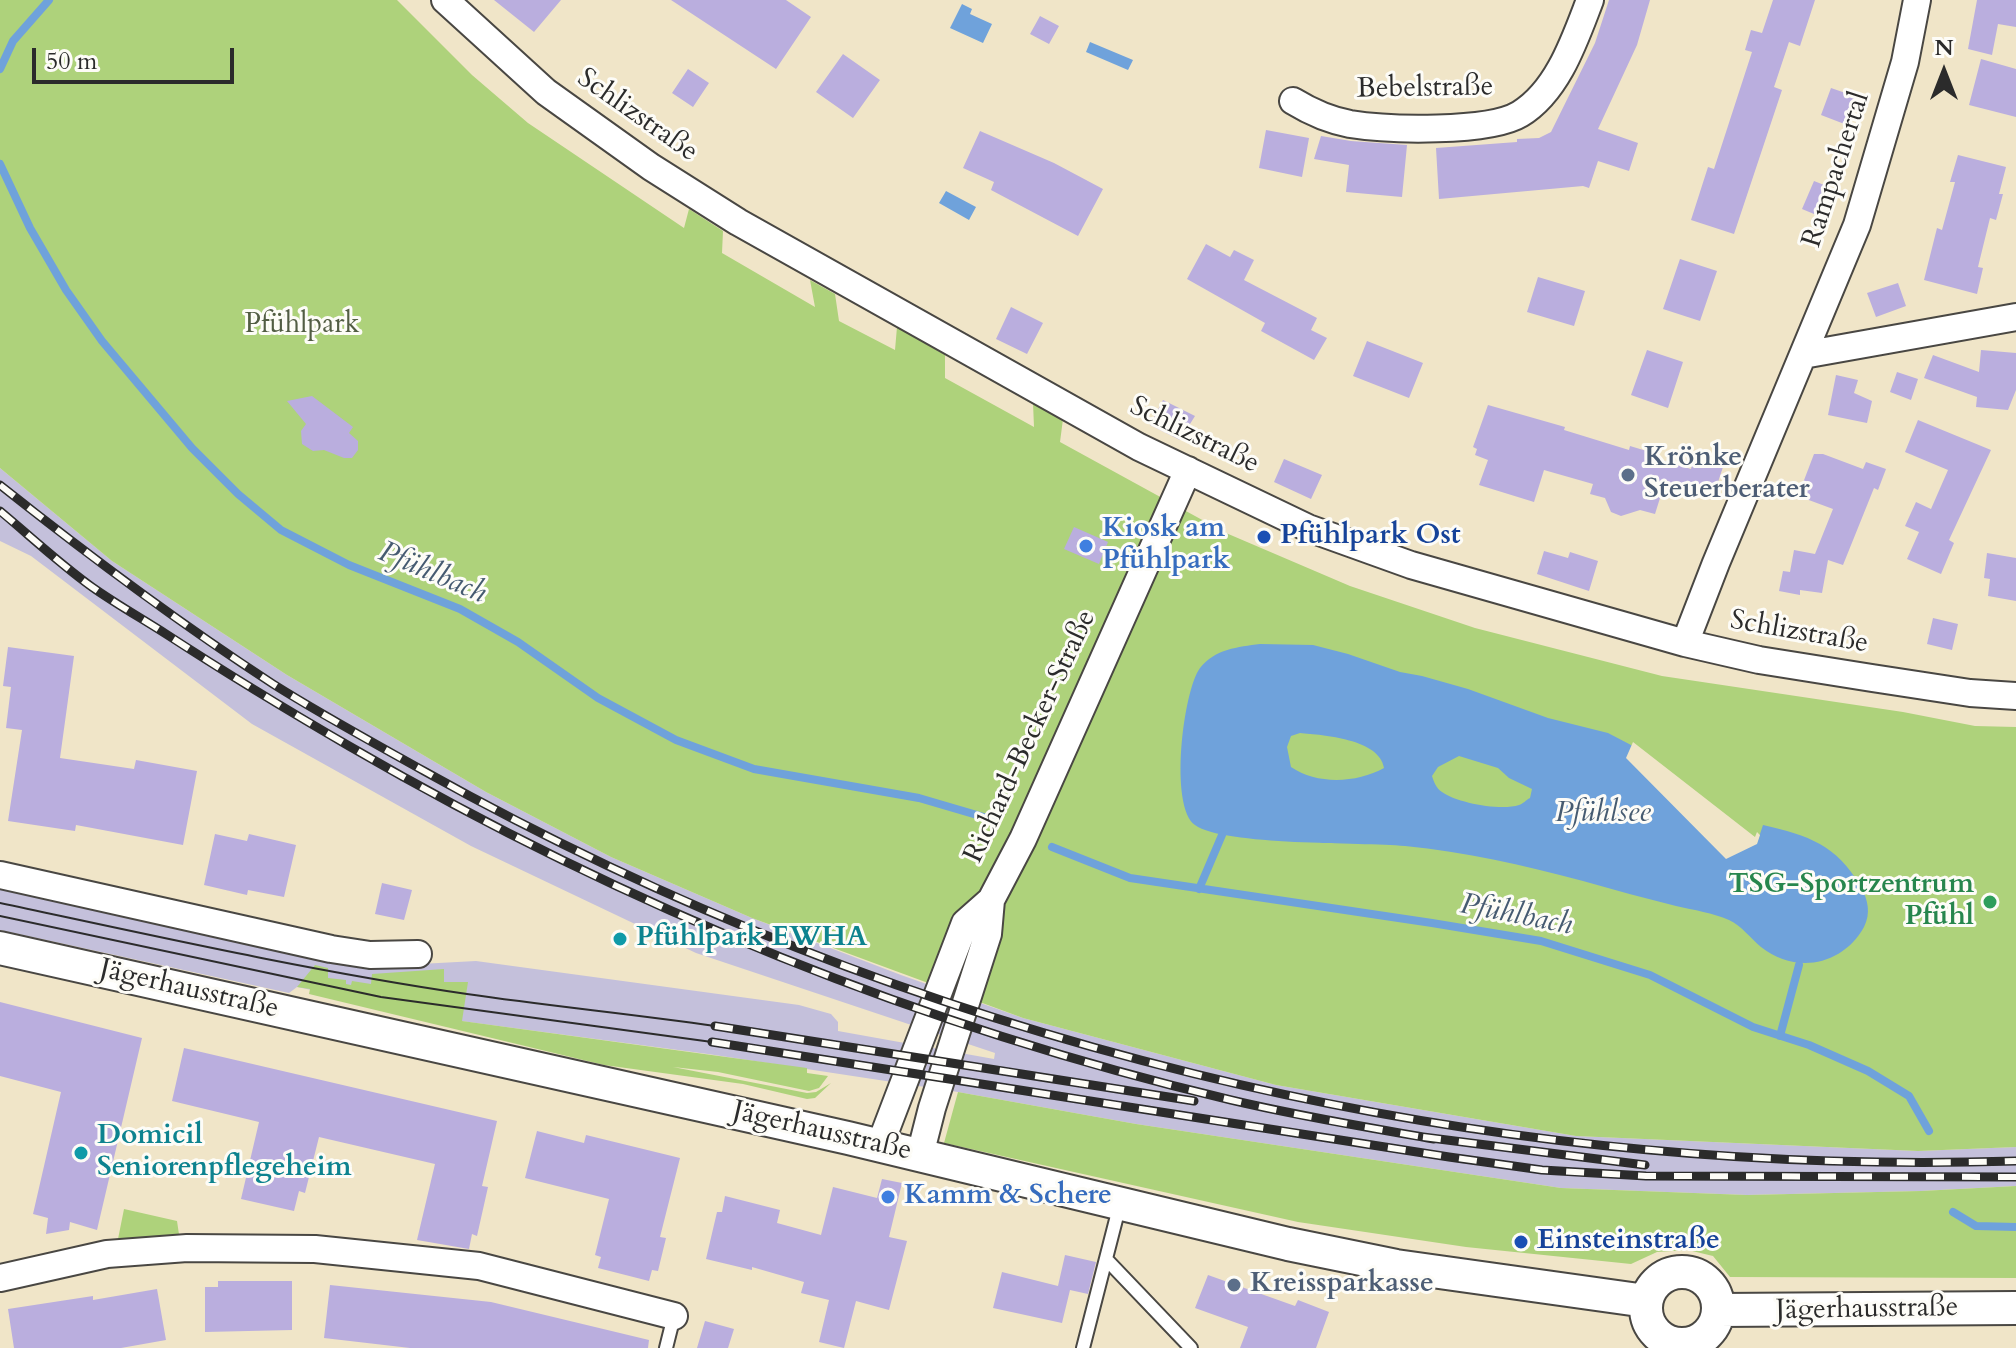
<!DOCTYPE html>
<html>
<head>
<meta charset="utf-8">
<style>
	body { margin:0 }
	#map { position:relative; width:2016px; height:1348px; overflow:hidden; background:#f0e5c8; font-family:Cardo,serif }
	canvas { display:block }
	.north { position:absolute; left:1904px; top:32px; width:80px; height:80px; -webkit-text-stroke:6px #fdfcf7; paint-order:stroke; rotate:0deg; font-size:22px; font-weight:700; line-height:32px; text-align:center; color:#2b2b2b }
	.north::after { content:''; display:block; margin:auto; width:28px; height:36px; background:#2b2b2b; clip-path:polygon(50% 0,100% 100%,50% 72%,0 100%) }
	.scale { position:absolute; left:32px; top:48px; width:202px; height:36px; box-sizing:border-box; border:4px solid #2b2b2b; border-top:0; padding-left:10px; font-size:24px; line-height:28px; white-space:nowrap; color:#2b2b2b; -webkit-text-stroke:6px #fdfcf7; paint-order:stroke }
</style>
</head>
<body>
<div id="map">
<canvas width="2016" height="1348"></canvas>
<div class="north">N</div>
<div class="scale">50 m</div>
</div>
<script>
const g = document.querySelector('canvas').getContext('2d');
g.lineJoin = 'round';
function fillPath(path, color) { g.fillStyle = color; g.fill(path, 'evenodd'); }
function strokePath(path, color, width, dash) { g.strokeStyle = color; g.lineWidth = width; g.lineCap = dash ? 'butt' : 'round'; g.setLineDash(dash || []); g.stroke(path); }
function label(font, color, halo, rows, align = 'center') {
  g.font = font + ' Cardo,serif'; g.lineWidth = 6; g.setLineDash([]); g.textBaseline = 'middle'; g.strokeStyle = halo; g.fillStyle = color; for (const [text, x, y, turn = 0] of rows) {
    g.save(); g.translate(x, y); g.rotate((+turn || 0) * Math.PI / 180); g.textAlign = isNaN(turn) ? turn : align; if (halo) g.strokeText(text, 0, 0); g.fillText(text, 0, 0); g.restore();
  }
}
const industrial = new Path2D(`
	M0 468 112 561 287 675 486 792 611 857 752 918 901 975 1023 1018 1276 1085 1576 1136 1918 1151 2016 1147V1186L1921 1191 1747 1195 1561 1188 1136 1124 958 1092 708 1054 461 1021 297 987 289 993 0 930V886L401 965 476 961 799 1005 831 1014 838 1022V1031L994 1059 995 1053 696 953 471 846 252 724 31 556 0 541Z`);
const green = new Path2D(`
	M0 0H397L472 75 528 123 684 228 689 209 723 231 722 253 815 307 810 280 835 294 839 321 895 350 897 327 945 355V378L1034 427 1033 403 1063 419 1060 442 1226 533 1350 586 1475 628 1662 676 1903 712 1975 726 2016 727V1147L1918 1151 1576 1136 1276 1085 1023 1018 752 918 611 857 486 792 287 675 112 561 0 468Z
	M315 965 328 968V978L346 980V984L351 985 352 981 371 984 372 974 444 969V982H468L462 1021 807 1068V1073L828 1076 819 1088 809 1091 718 1072 673 1067 807 1093 816 1092 831 1083 815 1098 807 1099 743 1084 604 1065 309 994 310 989 297 987Z
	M958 1092 1136 1124 1561 1188 1747 1195 1921 1191 2016 1186V1278L1730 1277 1713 1256 1688 1250 1657 1252 1631 1264 1466 1247 1298 1222 944 1143Z
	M124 1209 177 1221 180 1241 116 1249Z`);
const water = new Path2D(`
	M962 4 972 9 970 14 992 24 983 43 950 28Z
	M1090 42 1133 60 1128 70 1086 52Z
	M946 191 976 207 969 220 939 203Z
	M1260 644 1313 645 1348 654 1400 672 1422 676 1468 689 1548 718 1608 733 1631 745 1757 843 1763 825C1809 836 1836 844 1861 887 1868 900 1871 913 1864 927 1843 965 1796 975 1761 947 1750 938 1742 926 1729 920 1713 913 1694 910 1676 906 1645 898 1614 890 1583 881 1524 865 1465 852 1405 846 1362 842 1224 846 1195 825 1169 807 1183 691 1200 668 1215 649 1238 647 1260 644ZM1300 733C1323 735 1380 739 1384 768 1357 783 1317 785 1291 767L1287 747 1291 736ZM1459 756 1498 768 1509 778 1532 789 1530 798C1526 800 1523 804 1519 805 1501 811 1457 803 1442 792 1436 788 1434 782 1432 776L1438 767Z`);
const pier = new Path2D(`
	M1633 742 1755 837 1757 832 1760 835 1757 844 1726 859 1626 758Z`);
const stream = new Path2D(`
	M0 69 13 41 49 0
	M0 164 30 228 66 290 102 341 192 448 238 494 281 530 349 565 460 609 518 642 598 698 676 740 754 769 919 798 994 820
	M1052 847 1130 878 1432 923 1541 941 1650 975 1753 1027 1809 1045 1868 1071 1909 1096 1929 1131
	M1199 889 1222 835
	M1780 1036 1799 965
	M1953 1212 1976 1226 2016 1227`);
const building = new Path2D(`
	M494 0H561L534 32Z
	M671 0H786L811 17 776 69Z
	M1609 0H1650L1637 45 1598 129 1638 143 1629 171 1598 161 1589 188 1583 186 1439 199 1436 148 1517 142V139L1539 138 1551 132 1595 43Z
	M1773 0H1815L1800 46 1789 42 1774 87 1782 90 1734 234 1691 220 1708 167 1714 169 1752 52 1745 50 1751 30 1762 33Z
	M1977 0H2016V27L1998 24 1992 55 1968 49Z
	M1040 16 1059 26 1049 44 1030 34Z
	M843 54 880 80 853 118 816 92Z
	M1981 59 2016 69V117L1969 105Z
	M688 69 709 83 693 107 672 93Z
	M1831 88 1857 97 1847 125 1821 115Z
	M1266 130 1309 138 1302 177 1259 168Z
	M980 131 1054 163 1103 189 1078 236 991 190 994 182 963 168Z
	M1321 136 1351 141 1407 145 1402 197 1346 192 1349 165 1314 159Z
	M1958 155 2006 167 1999 194H2003L1996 220 1990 218 1978 267 1983 268 1977 294 1924 280 1937 228 1942 230 1955 182H1950Z
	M1814 181 1837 190 1826 219 1802 209Z
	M1206 244 1230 257 1234 250 1254 260 1244 280 1317 318 1311 330 1327 338 1314 360 1261 331 1265 323 1187 279Z
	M1680 259 1717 271 1700 321 1663 309Z
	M1538 277 1585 291 1574 326 1527 312Z
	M1898 283 1906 306 1876 317 1867 293Z
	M1011 307 1043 323 1027 354 996 339Z
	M1367 341 1423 363 1409 398 1353 376Z
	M1647 350 1683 362 1668 408 1631 395Z
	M1981 350 2016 353V390L2008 410 1976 407 1977 397 1924 378 1933 355 1979 372Z
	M1897 372 1918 379 1911 400 1890 392Z
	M1836 375 1858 380 1854 393 1872 401 1867 423 1828 415Z
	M312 396 353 427 349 433 358 441V450L352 458H344L324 450 313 451 302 444 301 431 306 424 287 401Z
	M1163 400 1195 416 1180 440 1150 425Z
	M1488 405 1565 427 1564 430 1629 450 1630 446 1650 452 1649 456 1691 469 1694 458 1723 467 1713 497 1665 482 1655 514 1640 510 1621 516 1611 512 1605 498 1590 494 1593 484 1544 470 1534 502 1479 485 1488 460 1475 455 1477 449 1473 447Z
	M1918 420 1991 450 1949 540 1954 543 1941 574 1907 559 1919 532 1905 526 1916 502 1931 509 1948 470 1905 452Z
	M1814 454H1823L1863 469 1866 462 1886 469 1878 490 1874 488 1843 565 1828 560 1822 593 1800 590V595L1779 591 1783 571 1790 572 1794 550 1815 554 1833 509 1798 496Z
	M1284 459 1322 475 1311 499 1274 482Z
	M1074 527 1108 542 1099 564 1064 549Z
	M1544 551 1568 558 1570 552 1598 561 1589 591 1537 574Z
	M1987 553 2016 558V601L1988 596 1990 579 1984 578Z
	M1933 618 1958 624 1952 650 1927 644Z
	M8 647 74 656 60 758 134 769 136 760 197 771 183 845 76 825 75 831 8 821 22 730 6 728 11 687 3 686Z
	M215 834 247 841 249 834 296 845 284 897 248 890 247 895 204 885Z
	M382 883 412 890 404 920 375 914Z
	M0 1002 142 1038 97 1230 70 1222 69 1230 46 1234 48 1218 33 1214 61 1092 0 1076Z
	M184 1048 497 1121 482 1186 488 1187 477 1236 472 1234 469 1249 417 1240 435 1164 319 1137 305 1193 299 1191 294 1211 241 1199 259 1122 172 1101Z
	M537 1131 584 1143 586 1135 680 1158 660 1237 666 1238 658 1271 652 1270 649 1281 598 1268 601 1257 595 1255 609 1199 525 1178Z
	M882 1179 902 1183 889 1237 907 1241 889 1310 856 1301 844 1348 819 1342 829 1300 801 1293 804 1282 752 1267V1270L706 1259 717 1212H722L725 1196 780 1210 777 1223 821 1235 833 1187 877 1198Z
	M1065 1255 1096 1262 1088 1294 1070 1290 1062 1323 993 1308 1002 1272 1058 1286Z
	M1208 1275 1295 1306 1298 1300 1329 1312 1316 1348H1240L1248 1327 1195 1308Z
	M218 1281H292V1330L205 1332V1287H218Z
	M330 1285 491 1302 649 1340 648 1348H410L324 1338Z
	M157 1289 166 1340 121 1348H14L8 1309 93 1296V1300Z
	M705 1321 734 1329 728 1348H697Z`);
const service = new Path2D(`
	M1106 1259 1191 1348
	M666 1348 674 1316
	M1083 1348 1120 1204`);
const minor = new Path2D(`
	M445 0 546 92 651 167 738 222 1139 447 1308 528 1411 565 1685 643 1759 660 1872 678 1970 693 2016 696
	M1293 101C1311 112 1329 120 1350 124 1387 130 1489 133 1520 114 1558 91 1575 39 1590 0
	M1803 355 2016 317
	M1685 643 1716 563 1857 225 1905 62 1917 0
	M0 875 331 949 370 955 418 954
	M880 1145 965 923 991 900 1023 839 1188 470
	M920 1155 932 1108 988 934 991 900
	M0 1278 107 1254 187 1248 315 1249 479 1266 674 1316`);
const tertiary = new Path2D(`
	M0 948 848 1138 1288 1244 1396 1266 1646 1301
	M1646 1308a36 36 0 1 1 72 0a36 36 0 1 1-72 0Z
	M1719 1310 2016 1308`);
const tram = new Path2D(`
	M0 903C155 936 310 971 467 994 549 1006 632 1014 715 1026
	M0 916 381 997 712 1042`);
const rail = new Path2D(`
	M0 485C88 555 178 622 273 684 322 715 374 743 424 771 907 1041 1463 1178 2016 1161
	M0 511C30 536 60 564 92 587 116 604 141 618 166 634 226 673 287 710 349 746 626 907 919 1026 1231 1100 1298 1116 1366 1127 1434 1139
	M715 1026 1194 1101
	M712 1042 1449 1157 1542 1170 1646 1176 2016 1177
	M1423 1137 1645 1165`);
const markers = [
	[1628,475,8,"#5c6f8a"],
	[1264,537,8,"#1a4fb4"],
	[1086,546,8,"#3f7fe0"],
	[1990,902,8,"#2e9e5b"],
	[620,939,8,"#0f9aa8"],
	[81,1153,8,"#0f9aa8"],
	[888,1197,8,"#3f7fe0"],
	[1521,1242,8,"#1a4fb4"],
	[1234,1285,8,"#5c6f8a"]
];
const streetNames = [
	["Bebelstraße",1425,89,-1],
	["Schlizstraße",637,116,35],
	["Rampachertal",1837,170,-72],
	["Schlizstraße",1194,436,26],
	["Schlizstraße",1799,633,10],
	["Richard-Becker-Straße",1031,737,-65],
	["Jägerhausstraße",189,990,13],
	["Jägerhausstraße",822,1132,13],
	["Jägerhausstraße",1867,1310,-1]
];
const parkNames = [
	["Pfühlpark",302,326]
];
const serviceNames = [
	["Krönke",1644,459],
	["Steuerberater",1644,491],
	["Kreissparkasse",1250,1285]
];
const shopNames = [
	["Kiosk am",1102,530],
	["Pfühlpark",1102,562],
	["Kamm & Schere",904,1197]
];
const transitNames = [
	["Pfühlpark Ost",1280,537],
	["Einsteinstraße",1537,1242]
];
const leisureNames = [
	["TSG-Sportzentrum",1974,886],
	["Pfühl",1974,918]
];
const cultureNames = [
	["Pfühlpark EWHA",636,939],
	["Domicil",97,1137],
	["Seniorenpflegeheim",97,1169]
];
const waterNames = [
	["Pfühlbach",432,574,23],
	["Pfühlsee",1603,814],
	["Pfühlbach",1516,916,11]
];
fillPath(industrial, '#c4c0db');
fillPath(green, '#aed27b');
fillPath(water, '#6fa2db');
fillPath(pier, '#f0e5c8');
strokePath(stream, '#6fa2db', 8);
fillPath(building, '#baaede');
strokePath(service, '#494743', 16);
strokePath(minor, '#494743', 30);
strokePath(tertiary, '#494743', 36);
strokePath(service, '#fff', 12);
strokePath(minor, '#fff', 26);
strokePath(tertiary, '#fff', 32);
strokePath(tram, '#2b2b2b', 2);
strokePath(rail, '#2b2b2b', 9);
strokePath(rail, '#fdfcf7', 6, [18]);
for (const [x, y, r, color] of markers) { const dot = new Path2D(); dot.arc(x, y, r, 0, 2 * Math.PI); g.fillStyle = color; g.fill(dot); strokePath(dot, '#fdfcf7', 3); }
label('28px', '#2b2b2b', '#fdfcf7', streetNames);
label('28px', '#525d43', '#fdfcf7', parkNames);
label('bold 28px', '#4e5e75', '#fdfcf7', serviceNames, 'left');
label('bold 28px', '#366cbe', '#fdfcf7', shopNames, 'left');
label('bold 28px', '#164399', '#fdfcf7', transitNames, 'left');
label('bold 28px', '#27864d', '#fdfcf7', leisureNames, 'right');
label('bold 28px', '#0d838f', '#fdfcf7', cultureNames, 'left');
label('italic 30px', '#465b71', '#fdfcf7', waterNames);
</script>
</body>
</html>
